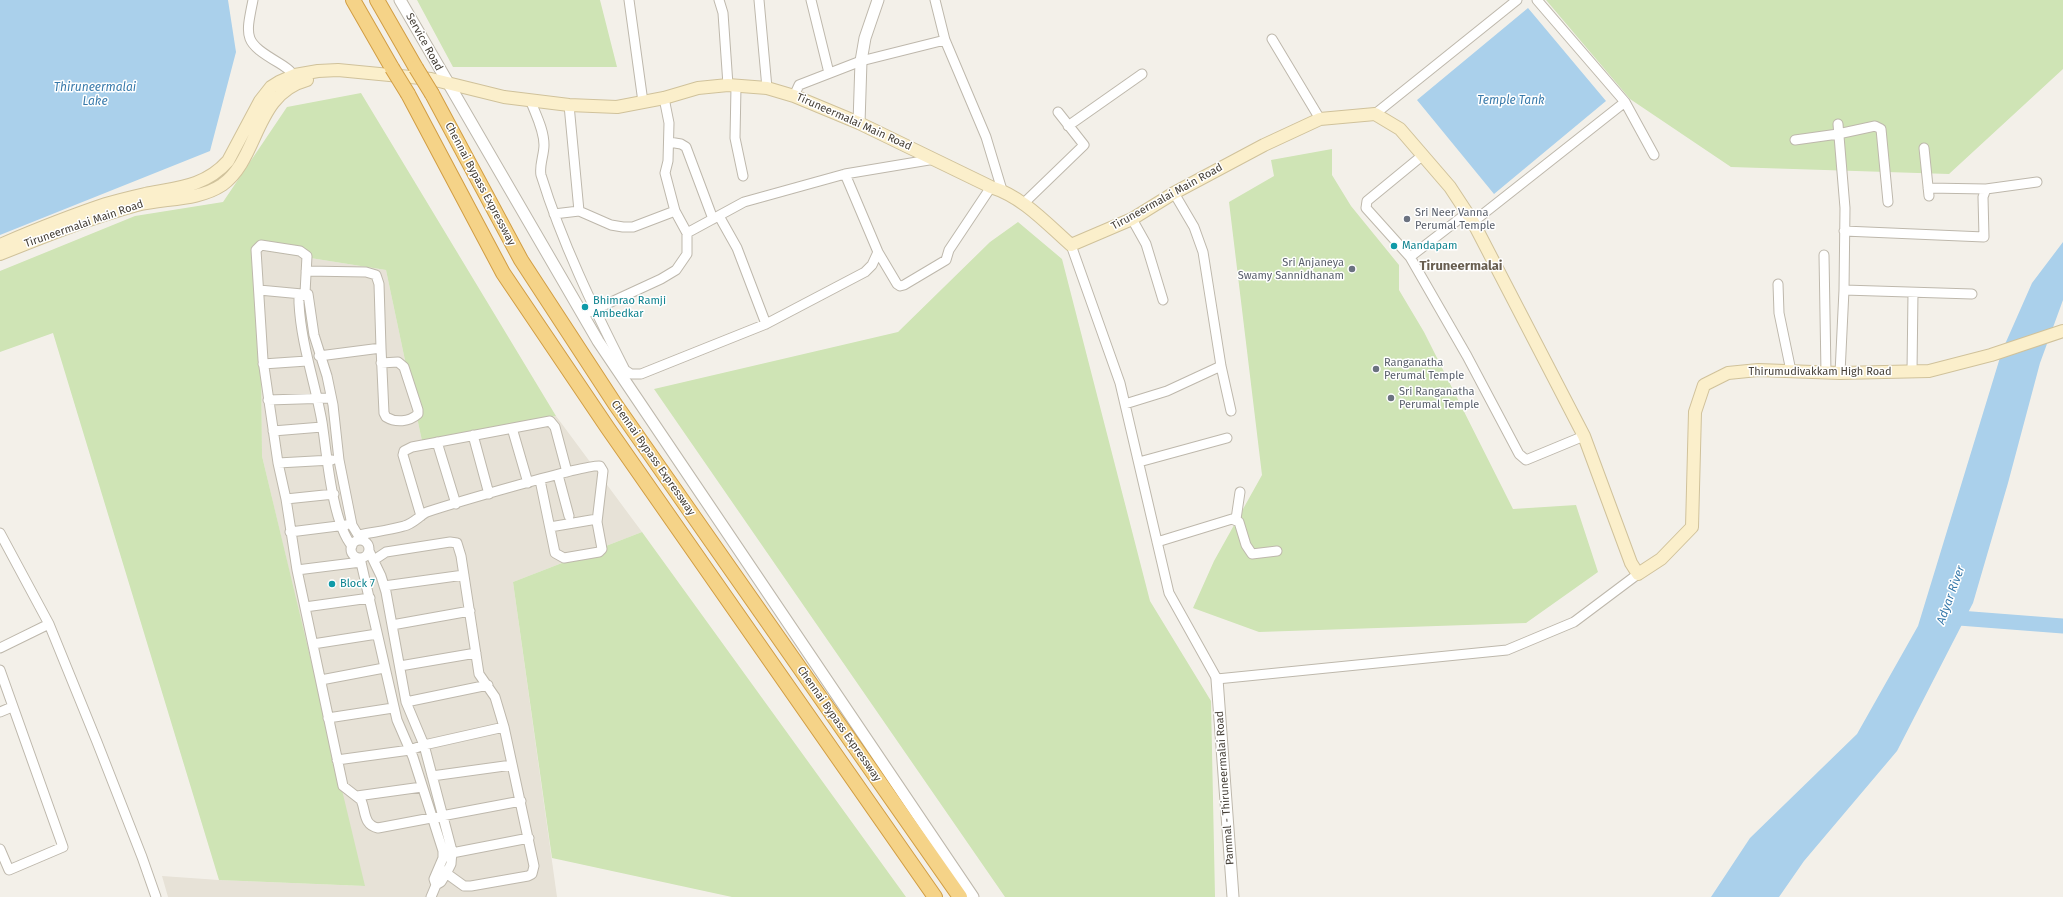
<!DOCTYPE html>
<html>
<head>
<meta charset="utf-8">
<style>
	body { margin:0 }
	canvas { display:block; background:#f3f0e9 }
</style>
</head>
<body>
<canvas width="2063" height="897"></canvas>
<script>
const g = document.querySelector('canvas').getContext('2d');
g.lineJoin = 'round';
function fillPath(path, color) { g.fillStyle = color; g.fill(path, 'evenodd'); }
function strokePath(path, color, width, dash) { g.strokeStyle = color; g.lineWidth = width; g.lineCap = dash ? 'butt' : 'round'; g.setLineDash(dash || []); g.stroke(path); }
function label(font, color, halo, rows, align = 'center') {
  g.font = font + ' "Fira Sans",sans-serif'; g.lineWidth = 3; g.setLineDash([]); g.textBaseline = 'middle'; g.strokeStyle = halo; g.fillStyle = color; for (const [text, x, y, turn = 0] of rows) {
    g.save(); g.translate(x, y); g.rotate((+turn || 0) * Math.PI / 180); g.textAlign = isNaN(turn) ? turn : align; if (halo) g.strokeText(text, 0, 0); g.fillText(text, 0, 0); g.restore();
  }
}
const residential = new Path2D(`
	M260 250 386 270 422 441 556 416 642 532 513 582 557 897H168L162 876 219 880 364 886 262 456Z`);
const green = new Path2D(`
	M417 0H600L617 67H453Z
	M1546 0H2063V69L1949 174 1731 167 1630 99Z
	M361 93 556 416 422 441 386 270 260 250 262 456 365 886 219 880 53 333 0 352V271L135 216 223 202 287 107Z
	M1332 149V175L1351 206 1399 265V290L1424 332 1513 509 1576 505 1598 572 1526 623 1259 632 1193 608 1214 561 1262 475 1229 202 1274 176 1271 160Z
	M1018 222 1062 259 1150 601 1211 701 1215 897H1005L654 389 898 332 990 242Z
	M642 532 906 897H732L552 858 513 582Z`);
const water = new Path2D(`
	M0 0H228L236 52 210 151 0 235Z
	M1528 8 1606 101 1494 194 1417 100Z
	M2063 242V300L2040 363 2008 483 1973 603 1897 751 1804 861 1779 897H1711L1750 838 1857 734 1918 626 2002 351 2032 283Z`);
const river = new Path2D(`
	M1946 617 2063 626`);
const minor = new Path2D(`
	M253 0C245 39 244 42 279 63 287 68 293 72 297 81
	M629 0 643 102
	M719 0 723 13 728 85
	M759 0 767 88
	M811 0 829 73
	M935 0 945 40 986 137 1002 190
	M1537 0 1625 102 1654 155
	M1272 39 1320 119
	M736 87 735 138 743 176
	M794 96 799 85 861 61 945 40
	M531 102C536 115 544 130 544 145 544 155 539 166 541 175 562 243 593 307 625 370L631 374H641L766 324 865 272 872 265 878 252
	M569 105 579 211
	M1375 114 1517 0
	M1838 124 1845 208 1844 290 1840 373
	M1068 126 1142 74
	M1795 140 1838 134 1875 126 1881 129 1888 202
	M669 142 681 144 686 147 713 219
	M1924 148 1929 196
	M1423 155 1367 201 1366 208 1410 257 1467 356 1519 454 1526 460 1584 436
	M845 174 878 252 897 284 900 286 904 285 946 260 949 250 991 187
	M1928 188 1986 189
	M1174 193 1194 227 1203 252 1221 366 1231 411
	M1024 203 1084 145 1058 112
	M554 214 579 211 611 225 623 227H633L675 211
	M719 216 737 248 766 324
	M1132 219 1146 244 1163 300
	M1473 222 1625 102
	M1844 231 1984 237 1983 197 1986 189 2037 182
	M687 233 744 202 845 174 935 159
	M1071 245 1120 383 1169 593 1217 679 1507 650 1574 622 1638 574
	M1824 255 1826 373
	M1410 257 1467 213
	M306 271 366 272 376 275 379 284 381 348
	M1778 284 1779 313 1791 371
	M259 290 302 294
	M1844 290 1972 294
	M305 293 307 256 300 251 261 245 256 250 263 360 278 463 286 499 297 570 343 786 361 800C366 811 363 825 378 828L521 801
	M583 315 661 279 676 270 687 254V233L675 211 665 173 668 161 669 123 664 98
	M319 356 381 348 384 413 386 417C396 423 409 422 418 414V410L404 367 398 362 381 363
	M263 364 307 361
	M1912 371 1913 293
	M268 400 331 398
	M1125 404 1167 391 1221 366
	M512 428 528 483
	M273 431 322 427
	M473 435 489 494
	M437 442 456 504
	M1139 462 1227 438
	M278 463 332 460
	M558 475 569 516
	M286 499 334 494
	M421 516 403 455 404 451 412 447 550 421 555 427 567 472
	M1236 519 1240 492
	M550 527 597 519
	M290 532 346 525
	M0 533 49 624 97 742 142 857 156 897
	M359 535C374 532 390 530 404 526 413 524 419 516 427 512 448 505 589 463 600 466L603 471 597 522 602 549 599 552 564 558 555 553 540 480
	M351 549a9 9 0 1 1 18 0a9 9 0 1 1-18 0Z
	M1157 542 1232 519 1239 522 1246 545 1252 554 1277 551
	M352 546C332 522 327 455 322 422 315 382 301 344 299 303V298L305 293 308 294 314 335 327 376 333 405 339 460 352 525 361 540
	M369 551 381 576 386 592 406 702 424 745 452 851 451 864 447 872 441 882 436 885 431 897
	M360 558 397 720 413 757 443 851V858L434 879 436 885
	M374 560 386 552 450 542 457 543 461 556 479 674 495 697 504 727 534 866 532 874 528 876 471 886H464L439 868
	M297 570 361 562
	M384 586 464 575
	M305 607 370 598
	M392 625 470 611
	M313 644 377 634
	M0 648 49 624
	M400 666 476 653
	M0 670 63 847 9 870 0 849
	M321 680 384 668
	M406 702 488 685
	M0 712 12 707
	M328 718 393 708
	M337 760 410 750 424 745 504 727
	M432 776 512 765
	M357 796 422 787
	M452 853 529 838`);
const tertiary = new Path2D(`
	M400 0 598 341 973 897
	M859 123 861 61 865 38 878 0
	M1217 679 1233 897`);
const secondary = new Path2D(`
	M0 245C35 230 70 216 106 204 119 200 132 197 145 194 176 188 205 187 228 161L260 101 271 87 279 82 295 75 318 71 338 70 431 79 504 97 569 105 617 107 664 98 698 88 728 85 767 88 794 96 859 123 991 187C1023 197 1046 223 1071 245L1132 219 1174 193 1264 145 1320 119 1375 114 1400 129 1450 187 1473 222 1584 436 1631 563 1638 574 1661 559 1692 527 1695 412 1704 385 1728 373 1758 370 1840 373 1929 371 1991 355 2063 331
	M0 254C45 236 90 218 137 205 164 198 198 201 222 185 259 159 254 94 307 80`);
const trunk = new Path2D(`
	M353 0 392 68
	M377 0 416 68
	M408 94 503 273 607 427 935 897
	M432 94 521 260 615 404 960 897`);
const trunkBridge = new Path2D(`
	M392 68 408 94
	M416 68 432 94`);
const markers = [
	[1407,219,4,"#6b7280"],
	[1394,246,4,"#0f9aa8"],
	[1352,269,4,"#6b7280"],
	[585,307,4,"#0f9aa8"],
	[1376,369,4,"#6b7280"],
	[1391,398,4,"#6b7280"],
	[332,584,4,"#0f9aa8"]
];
const streetNames = [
	["Service Road",424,42,61],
	["Tiruneermalai Main Road",854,122,24],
	["Chennai Bypass Expressway",480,184,62],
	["Tiruneermalai Main Road",1167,197,-29],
	["Tiruneermalai Main Road",84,224,-19],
	["Thirumudivakkam High Road",1820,372],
	["Chennai Bypass Expressway",653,458,55],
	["Chennai Bypass Expressway",839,724,55],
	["Pammal - Thiruneermalai Road",1225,788,-94]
];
const worshipNames = [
	["Sri Neer Vanna",1415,213],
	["Perumal Temple",1415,226],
	["Sri Anjaneya",1344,263,"right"],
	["Swamy Sannidhanam",1344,276,"right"],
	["Ranganatha",1384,363],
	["Perumal Temple",1384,376],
	["Sri Ranganatha",1399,392],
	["Perumal Temple",1399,405]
];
const cultureNames = [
	["Mandapam",1402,246],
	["Bhimrao Ramji",593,301],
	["Ambedkar",593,314],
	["Block 7",340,584]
];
const waterNames = [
	["Thiruneermalai",95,88],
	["Lake",95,102],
	["Temple Tank",1511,101],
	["Adyar River",1951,595,-70]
];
const quarterNames = [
	["Tiruneermalai",1461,266]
];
fillPath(residential, '#e7e2d7');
fillPath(green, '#cfe4b5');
fillPath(water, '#aad0eb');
strokePath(river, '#aad0eb', 15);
strokePath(minor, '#beb8ac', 11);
strokePath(tertiary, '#beb8ac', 13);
strokePath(secondary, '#d0c29b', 14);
strokePath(trunk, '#d29e44', 16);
strokePath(minor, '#fff', 9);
strokePath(tertiary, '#fff', 11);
strokePath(secondary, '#fbefcb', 12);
strokePath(trunk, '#f5d388', 14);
strokePath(trunkBridge, '#d29e44', 16, []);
strokePath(trunkBridge, '#f5d388', 14);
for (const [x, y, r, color] of markers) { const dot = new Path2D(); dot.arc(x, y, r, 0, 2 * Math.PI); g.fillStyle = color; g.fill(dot); strokePath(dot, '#fff', 1.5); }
label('11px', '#464038', '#fff', streetNames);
label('11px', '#5b616d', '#fff', worshipNames, 'left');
label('11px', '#0d838f', '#fff', cultureNames, 'left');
label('italic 12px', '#387aab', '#fff', waterNames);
label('bold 13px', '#685e50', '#fff', quarterNames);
</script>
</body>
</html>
